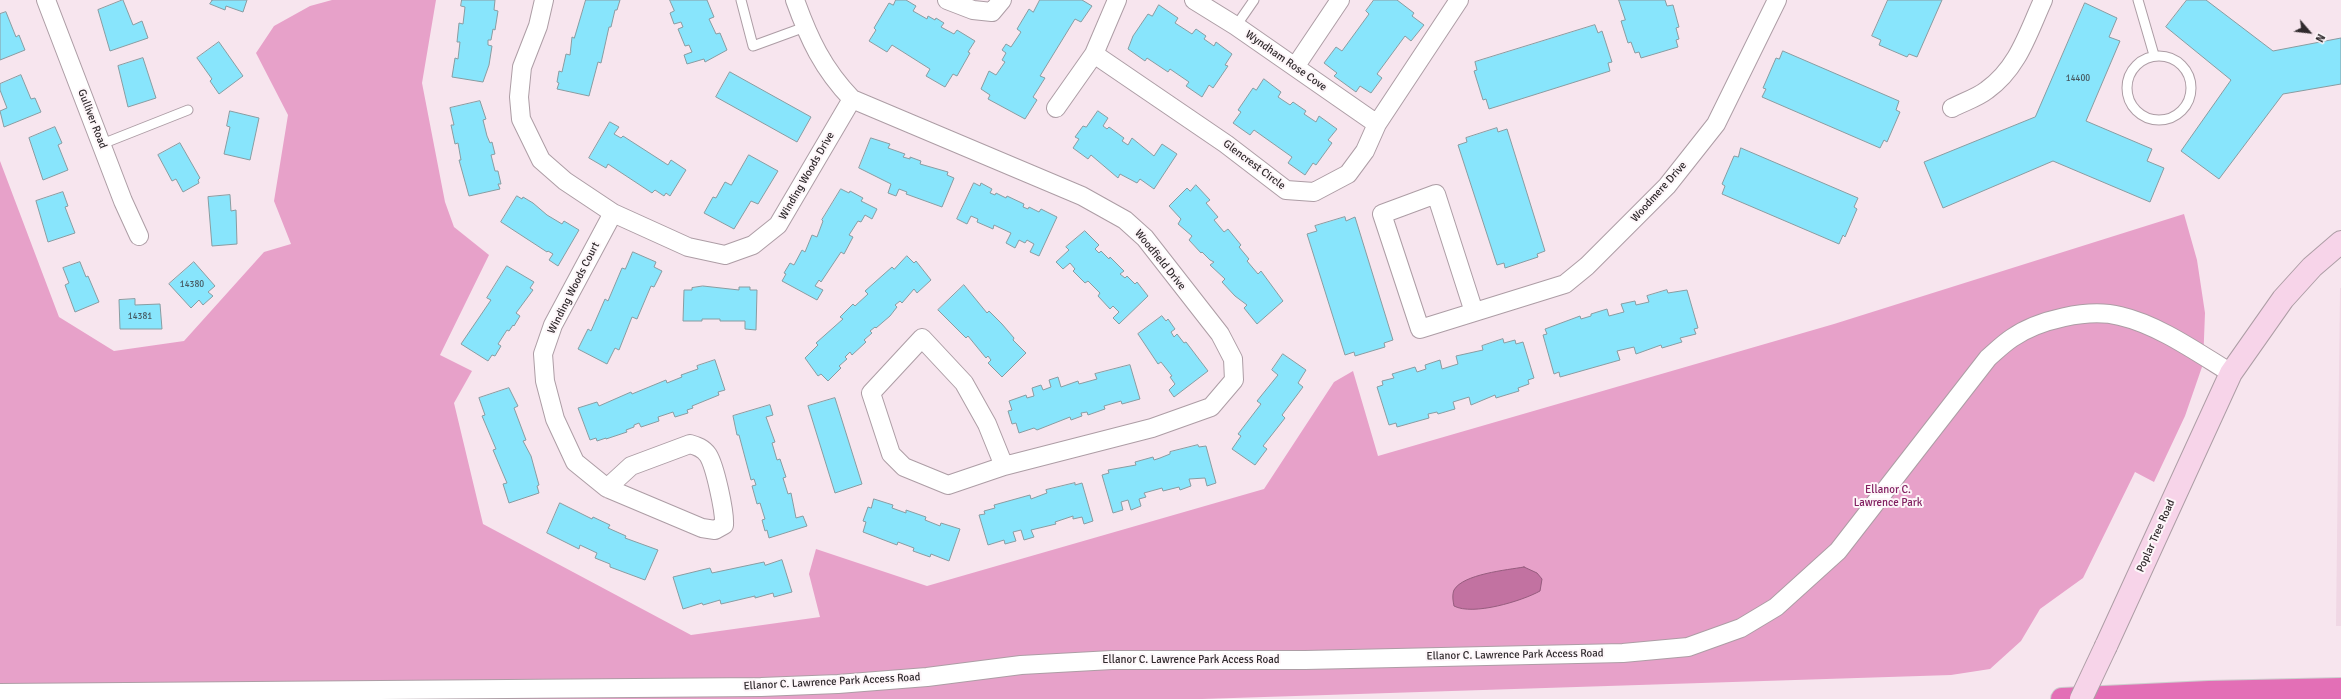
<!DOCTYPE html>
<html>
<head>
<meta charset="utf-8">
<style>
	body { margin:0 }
	#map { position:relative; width:2341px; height:699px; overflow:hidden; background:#f7e5ee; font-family:Signika,sans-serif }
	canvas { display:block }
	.north { position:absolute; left:2289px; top:12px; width:40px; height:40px; -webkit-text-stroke:3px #fdf6f9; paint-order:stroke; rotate:118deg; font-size:11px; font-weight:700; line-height:16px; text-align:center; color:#302a2d }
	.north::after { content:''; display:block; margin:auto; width:14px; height:18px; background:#302a2d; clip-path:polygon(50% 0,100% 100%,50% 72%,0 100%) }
</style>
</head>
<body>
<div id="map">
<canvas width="2341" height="699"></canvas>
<div class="north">N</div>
</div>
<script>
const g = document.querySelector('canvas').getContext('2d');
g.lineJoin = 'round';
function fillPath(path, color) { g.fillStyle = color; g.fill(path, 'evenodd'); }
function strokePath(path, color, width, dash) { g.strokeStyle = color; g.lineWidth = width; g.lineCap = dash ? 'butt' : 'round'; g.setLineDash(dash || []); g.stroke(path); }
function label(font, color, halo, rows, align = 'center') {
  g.font = font + ' Signika,sans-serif'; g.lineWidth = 4; g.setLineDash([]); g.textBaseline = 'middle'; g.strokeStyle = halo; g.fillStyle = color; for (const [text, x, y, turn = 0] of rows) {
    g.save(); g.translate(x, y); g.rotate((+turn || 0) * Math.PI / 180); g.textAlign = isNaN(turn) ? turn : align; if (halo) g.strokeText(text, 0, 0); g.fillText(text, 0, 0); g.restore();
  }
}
const built = new Path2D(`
	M2340 288H2341V626H2336Z`);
const green = new Path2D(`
	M332 0H436L422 83 445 202 454 227 489 255 440 355 472 371 454 403 483 524 691 635 820 617 809 574 816 549 927 586 1264 489 1334 382 1353 371 1378 456 1834 324 2184 214 2197 260 2205 313 2203 364 2185 416 2154 482 2135 472 2083 578 2040 609 2021 641 1990 669 1951 675 1202 699H0V161L59 317 114 351 184 341 264 252 291 244 274 201 288 115 256 53 274 26 310 6Z`);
const water = new Path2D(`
	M1524 567 1537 573 1542 579 1540 591C1522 601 1473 616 1454 606 1453 601 1452 595 1454 590 1463 574 1507 570 1524 567Z`);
const building = new Path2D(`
	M123 0 133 25 142 21 148 38 110 51 98 10Z
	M212 0H211H247L243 12 226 6 225 10 210 4Z
	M462 0H495L494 10 498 11 495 30 493 29 491 40H488V45L492 46 489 65 483 82 452 77 455 58 458 59 460 42H457L459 23 463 24 465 7 461 6Z
	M586 0H620L617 10H615L611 27H609L601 63 598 62 589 96 557 89 559 83 557 82 559 71 562 72 566 54 570 55 572 37 574 38Z
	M670 0H707L714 17 709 19 716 34 720 33 727 50 705 62 704 59 687 64 684 55 692 52 689 45 685 46 678 29 683 27 681 22 674 24 670 13 674 11Z
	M896 0H906L916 6 913 11 927 19 928 16 935 20 936 18 944 23 941 27 954 34 957 30 975 41 968 52 970 53 957 76 953 74 945 87 926 76 930 69 892 45 887 52 869 41 876 30 874 28 889 3 893 5Z
	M1040 0H1082L1092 6 1081 22 1075 19 1040 76 1045 78 1033 97 1037 100 1025 119 988 99 990 95 981 89 989 71 996 75 1005 62 1002 60 1006 53 1002 50 1006 44 1011 47 1021 32 1017 29 1029 9 1033 12Z
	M1374 0H1397L1414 13 1412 16 1424 25 1411 41 1405 36 1377 74 1382 78 1371 93 1360 86 1356 92 1334 76 1337 73 1324 63 1336 47 1342 51 1369 14 1366 11Z
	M1619 0H1665L1667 6 1673 5 1679 27 1676 28 1679 39 1676 40 1678 47 1641 58 1639 52 1635 53 1631 42 1628 43 1621 21 1625 20Z
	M1888 0H1942L1917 57 1909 54 1907 57 1879 45 1881 40 1872 36Z
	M2187 0H2206L2273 51 2341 38V84L2283 94 2219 179 2181 151 2231 80 2166 27Z
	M2085 3 2117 18 2109 37 2120 41 2086 121 2152 149 2147 161 2164 168 2150 202 2053 161 1943 208 1924 162 2035 117Z
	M1159 5 1178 18 1175 23 1192 34 1196 29 1206 36 1204 39 1214 46 1216 42 1232 54 1225 65 1228 66 1213 88 1209 85 1202 97 1186 86 1189 82 1170 69 1168 72 1147 58 1145 61 1128 49 1133 36 1148 14 1152 16Z
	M6 12 16 37 19 35 25 50 0 60V14Z
	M1595 25 1598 33 1602 31 1612 62 1608 63 1610 71 1489 109 1486 99 1483 100 1474 71 1477 70 1475 62Z
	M219 42 243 76 219 94 210 81 212 79 197 58Z
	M1783 51 1899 101 1896 110 1900 112 1887 142 1884 140 1880 148 1762 97 1766 89 1763 88 1776 58 1779 59Z
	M143 58 156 98 128 107 118 66Z
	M730 72 811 117 797 142 716 97Z
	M21 75 31 99 35 98 41 112 4 127 0 111 7 108 0 90V84Z
	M1264 79 1281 92 1278 97 1290 105 1293 102 1306 111 1304 114 1316 122 1319 116 1337 129 1328 140 1332 143 1316 165 1313 163 1305 175 1288 163 1292 157 1254 130 1250 135 1233 123 1241 112 1238 110 1253 88 1256 90Z
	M480 101 486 119 483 120 487 136 490 143 492 142 495 154 491 155 495 171H498L501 184H498L500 189 469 196 459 160H461L458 143 455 144 451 125H454L450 108Z
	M230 111 259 118 250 160 224 154 230 127 227 126Z
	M1098 111 1108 118 1103 126 1107 129 1109 127 1124 138 1122 141 1128 145 1132 138 1154 156 1162 144 1177 154 1154 189 1140 179 1137 183 1120 174 1118 178 1091 155 1088 159 1073 148 1079 139 1075 137 1083 126 1086 127Z
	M610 122 619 127 614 134 621 138 623 136 668 165 671 160 686 170 670 196 666 193 664 196 655 190 652 193 608 164 606 168 589 158Z
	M55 127 62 143 58 145 68 170 43 180 29 138Z
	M1497 128 1498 132 1507 129 1545 251 1537 254 1538 257 1505 268 1504 263 1497 265 1458 145 1467 142 1466 138Z
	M871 138 890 144 888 148 905 154 903 157 910 159V157L921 161 920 164 948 172 947 175 954 178 942 207 906 194 907 192 899 189 896 196 888 193 891 184 859 168Z
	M180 143 200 178 198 180 199 183 183 192 176 179 172 181 158 155Z
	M1741 148 1858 198 1854 207 1857 209 1845 237 1843 235 1839 244 1722 194 1725 186 1722 184 1734 156 1738 157Z
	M749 155 778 171 758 204 751 201 734 229 704 213 713 197 716 198 725 182 731 185Z
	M974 183 980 186 981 183 992 189 990 193 995 195 996 193 1006 198 1007 196 1024 204 1023 207 1028 209 1029 207 1039 212 1041 209 1057 217 1039 256 1030 252 1034 244 1027 240 1025 243 1019 240 1015 248 1006 243 1011 233 994 225 993 229 977 222 978 219 971 216 967 224 957 219Z
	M1196 185 1210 200 1206 203 1218 217 1214 220 1224 232 1228 229 1241 245 1239 247 1249 259 1247 261 1258 274 1261 271 1283 301 1257 324 1244 308 1247 305 1235 296 1222 282 1225 279 1210 265 1214 262 1210 260 1202 252 1201 253 1189 240 1192 236 1178 224 1181 219 1169 206 1187 188 1190 191Z
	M841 189 849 193 850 191 863 198 861 201 877 209 872 219 865 215 861 222 858 221 849 235 853 237 844 254 841 252 821 282 819 280 815 286 823 290 817 300 782 281 786 274 784 273 790 263 794 265 802 250 805 252 812 235 817 237 823 221 822 220Z
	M63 192 68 206 65 207 75 233 48 242 36 201Z
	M230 195 231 211 236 210 237 244 212 246 208 197Z
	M517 196 522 199 523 197 533 203 547 215 562 224 564 221 579 230 558 266 549 260 553 254 548 251 547 252 501 222Z
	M1345 217 1346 221 1355 217 1393 340 1384 343 1385 347 1355 356 1354 352 1345 355 1307 234 1317 231 1315 226Z
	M1085 231 1099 245 1095 249 1099 253 1101 251 1109 259 1110 257 1124 271 1120 274 1125 278 1127 276 1135 284 1137 282 1148 296 1119 324 1113 318 1119 312 1113 306 1110 309 1098 296 1100 293 1088 281 1085 283 1073 271 1075 269 1070 263 1063 269 1056 262 1069 250 1066 247Z
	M633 252 656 262 654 267 662 271 654 287 651 286 637 319 632 317 619 350 615 348 607 364 578 349 588 329 591 331 605 299 608 301 622 268 625 269Z
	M907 256 914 263 916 261 931 280 917 293 914 289 902 303 900 301 895 305 897 307 890 316 876 328 875 327 870 331 872 333 864 340 866 342 852 355 850 352 845 357 847 359 839 366 841 368 828 381 821 374 818 376 805 358 818 345 816 343 843 319 840 317 853 304 855 306 868 294 865 291 892 267 894 269Z
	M80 262 86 277 88 276 99 302 75 312 65 285 69 283 63 268Z
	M194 262 215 286 208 292 213 296 203 305 199 300 191 308 169 284Z
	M507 266 534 282 530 288 533 290 516 313 520 316 514 326 513 325 509 331 507 330 498 344 501 346 495 356 492 355 488 361 461 344 491 300 487 298Z
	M964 285 987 313 989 311 1002 324 1014 338 1013 340 1026 353 1002 377 988 363 991 360 988 356 986 358 968 336 966 338 938 310Z
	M703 286 739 290V287H750V290H757L756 330 745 329V321H720V319H702V321H683L684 290H692V288Z
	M1667 290 1668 293 1687 290 1698 328 1694 329 1696 334 1680 338 1682 342 1662 348 1661 345 1636 354 1634 347 1617 351 1620 360 1560 377 1559 372 1554 374 1543 335 1547 334 1545 329 1580 316 1581 319 1591 316V314L1607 309 1609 316 1624 312 1621 304 1635 301 1636 305 1649 302 1647 296Z
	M135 299V305L160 304 162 329H120L119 300Z
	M1162 316 1166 321 1168 319 1175 329 1171 332 1174 337 1177 334 1184 343 1186 342 1208 371 1174 397 1169 390 1175 384 1170 377 1172 376 1161 362 1158 364 1138 334Z
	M1503 339 1504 343 1515 340 1516 344 1523 342 1534 378 1528 380 1529 384 1518 388 1519 391 1496 398 1495 395 1471 405 1469 397 1453 402 1455 409 1438 414 1437 412 1428 414 1429 418 1397 427 1396 423 1389 425 1377 387 1383 385 1382 381 1394 378 1392 374 1415 367 1417 372 1426 369 1425 365 1440 360 1442 369 1458 364 1456 356 1483 350 1482 346Z
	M1283 354 1306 370 1298 383 1303 387 1282 415 1285 418 1263 446 1267 449 1255 465 1232 449 1241 436 1238 434 1261 404 1257 401 1278 375 1272 370Z
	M715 360 725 390 718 392 719 395 692 406 693 408 687 410 688 413 675 417 673 412 658 417 659 421 641 427 639 423 634 425V427L626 430 627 432 606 439V438L597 441 596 438 590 440 578 408 597 402 599 406 631 392 632 394 666 380 667 383 682 377 681 375 698 369 697 366Z
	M1130 365 1140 399 1122 404 1121 401 1104 406 1105 409 1088 415 1087 412 1081 413 1082 416 1071 420 1070 417 1037 430 1034 428 1019 433 1016 423 1012 424 1008 411 1012 410 1009 401 1026 395 1027 398 1034 396 1032 388 1041 385 1043 390 1051 387 1049 380 1058 377 1061 387 1078 381 1079 384 1097 379 1095 374Z
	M509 388 518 406 514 408 526 440 523 441 531 456 539 485 537 486 539 493 509 503 503 484 507 483 493 450 496 449 482 416 485 415 479 398Z
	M835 398 862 484 835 493 808 406Z
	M770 405 773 415 766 417 775 442 772 443 777 460 780 459 786 477 783 478 788 494 791 493 796 518 803 516 807 526 769 538 767 530 765 531 762 520 765 519 760 503 757 504 752 486 756 485 754 479 751 480 739 435H737L733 416Z
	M1198 445 1199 447 1206 446 1216 483 1207 486 1205 478 1189 479 1191 486 1180 490 1179 487 1163 491 1162 488 1144 493 1146 497 1139 499 1141 506 1131 510 1128 500 1121 502 1123 510 1113 513 1102 475 1109 473 1108 470 1136 465 1135 462 1153 457 1154 460 1160 458 1170 454V452Z
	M1075 483V485L1082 483 1093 521 1084 524 1082 517 1073 519V516L1055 522 1056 524 1031 530 1034 537 1024 540 1021 530 1013 532 1016 541 1005 544 1004 540 988 545 979 515 985 514 984 511 995 508 994 505 1030 495 1031 499 1047 493 1046 490Z
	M874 499 893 505 892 508 906 513V510L926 517 925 520 940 526 941 523 960 529 949 561 931 554 930 557 913 551 914 548 898 542 897 545 863 532 866 522 863 521 868 507 871 508Z
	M560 503 592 519 593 517 610 525 608 528 626 536 625 538 658 550 645 580 610 567V564L595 558 597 553 580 545 579 549 547 533Z
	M782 560 792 592 774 597 773 593 755 598V596L721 604 720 600 703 605 702 603 683 609 673 577 710 568 712 573 764 562 765 565Z`);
const service = new Path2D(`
	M741 0 753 46 805 27
	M2138 0 2154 55
	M1236 26 1254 0
	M2127 88a32 32 0 1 1 64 0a32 32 0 1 1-64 0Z
	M102 144 188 110`);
const minor = new Path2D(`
	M46 0 123 201 139 236
	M544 0 538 26 522 67 519 97 521 119 541 160 565 181 613 213 688 247 725 255 753 245 778 225 852 99
	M795 0C809 39 823 69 852 99L1082 196 1125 220 1145 238 1220 334 1233 359 1234 380 1211 407 1152 428 1004 466 948 485 904 467 891 454 871 393 922 338 964 383 987 424 1004 466
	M947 0 973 10 992 12 1002 0
	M1117 0 1094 54 1226 144 1286 190 1314 192 1348 174 1365 151 1377 124 1459 0
	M1194 0 1236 26 1377 124
	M1295 67 1340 0
	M1056 108 1094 54
	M1952 108C1963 102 1977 98 1987 90 2018 68 2028 33 2043 0
	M1474 312 1436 194 1382 214 1420 329 1565 284 1587 266 1667 186 1716 124 1777 0
	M690 444C697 446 703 448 708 455 715 466 725 512 724 525L715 530 702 528 607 488 631 466Z
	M607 488 575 462 555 419 545 381 543 354 553 325 613 213
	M0 693 761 687 838 684 927 677 1021 665 1112 660H1305L1623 653 1688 647 1741 628 1776 607 1838 551 1988 358C1996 351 2003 344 2012 338 2038 320 2088 308 2120 316 2159 325 2198 353 2231 373`);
const secondary = new Path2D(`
	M2106 646 2231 373 2283 299 2312 267 2341 242`);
const motorway = new Path2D(`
	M2062 699 2209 692 2341 689`);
const secondaryBridge = new Path2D(`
	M2081 699 2106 646`);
const numberNames = [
	["14400",2078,79],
	["14380",192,285],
	["14381",140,317]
];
const streetNames = [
	["Wyndham Rose Cove",1286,61,35],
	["Gulliver Road",92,119,69],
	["Glencrest Circle",1254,165,37],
	["Winding Woods Drive",807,176,-60],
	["Woodmere Drive",1659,192,-48],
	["Woodfield Drive",1160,260,51],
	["Winding Woods Court",574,288,-63],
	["Poplar Tree Road",2156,536,-66],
	["Ellanor C. Lawrence Park Access Road",1515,655,-1],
	["Ellanor C. Lawrence Park Access Road",1191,660],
	["Ellanor C. Lawrence Park Access Road",832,682,-3]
];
const parkNames = [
	["Ellanor C.",1888,490],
	["Lawrence Park",1888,503]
];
fillPath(built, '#f0d7e4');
fillPath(green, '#e7a1c9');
fillPath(water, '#c272a1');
strokePath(water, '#965c7e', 1);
fillPath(building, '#88e5fc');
strokePath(building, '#899ca1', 1);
strokePath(service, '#ad9da5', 11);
strokePath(minor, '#ad9da5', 20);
strokePath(secondary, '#ad9da5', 24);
strokePath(motorway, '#cdcccd', 24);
strokePath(service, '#fff', 9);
strokePath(minor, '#fff', 18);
strokePath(secondary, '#f7d4e9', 22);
strokePath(motorway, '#e36fb6', 22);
strokePath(secondaryBridge, '#ad9da5', 24, []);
strokePath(secondaryBridge, '#f7d4e9', 22);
label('9px', '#465961', null, numberNames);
label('11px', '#302a2d', '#fdf6f9', streetNames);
label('11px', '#822161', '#fdf6f9', parkNames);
</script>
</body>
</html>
